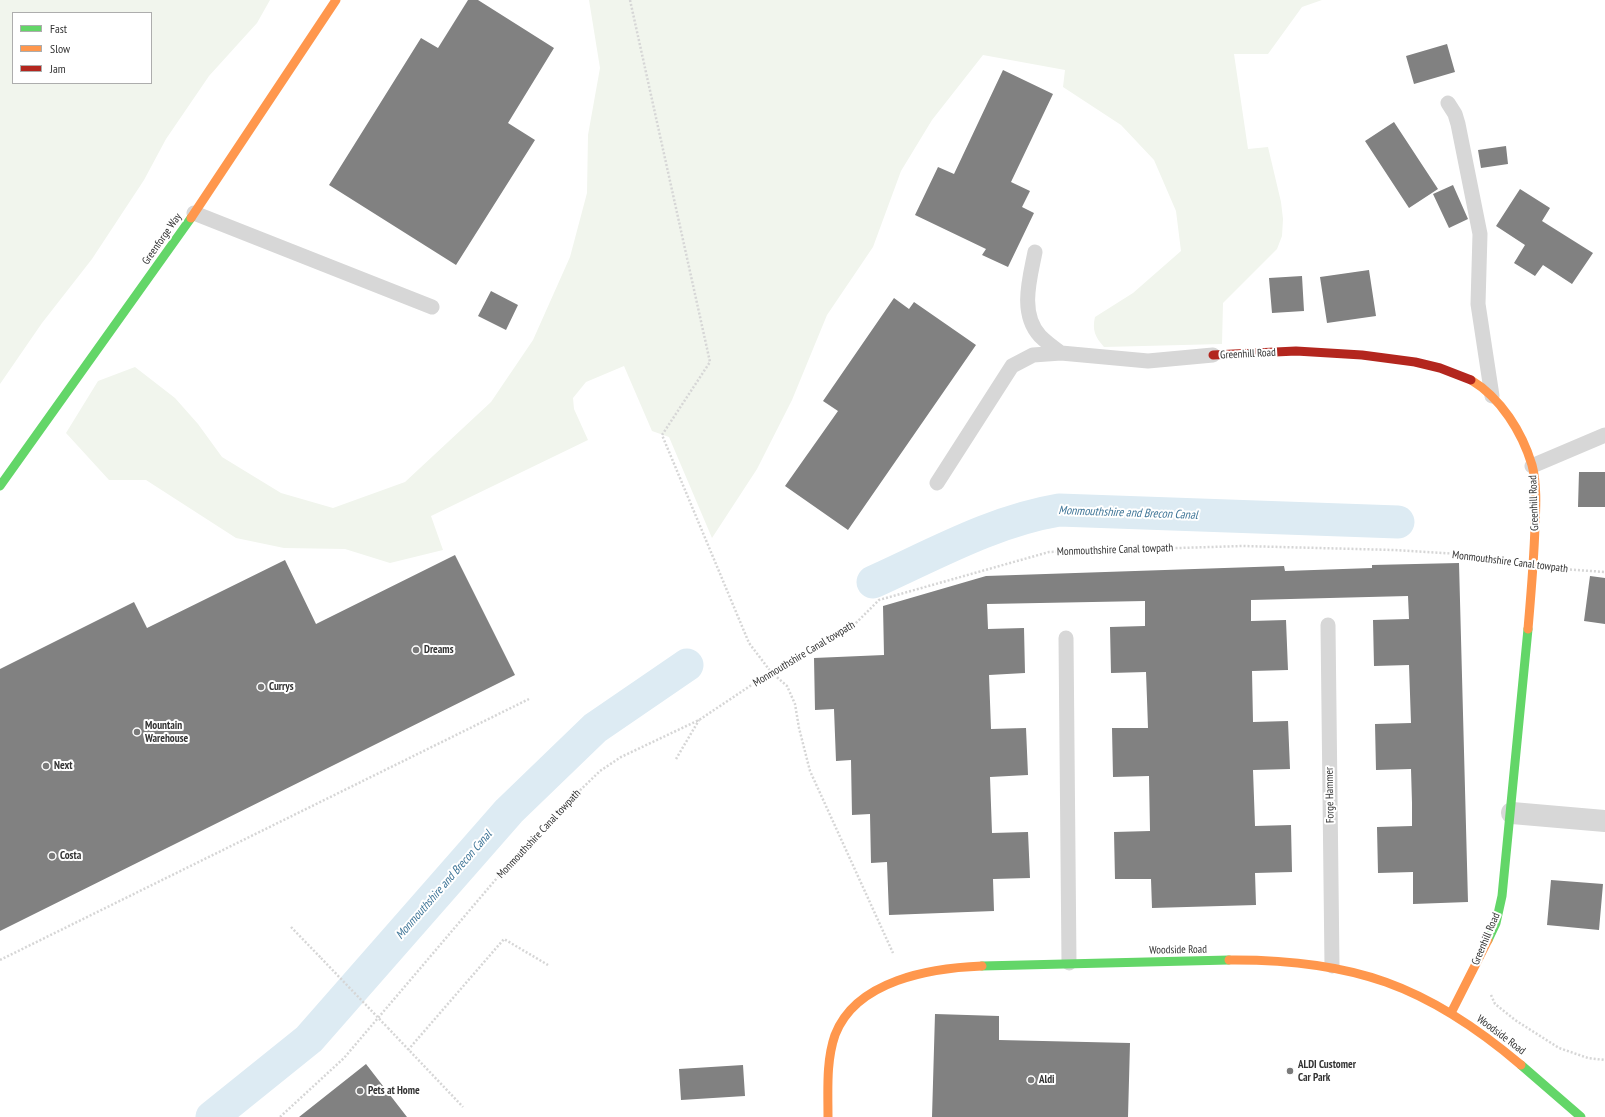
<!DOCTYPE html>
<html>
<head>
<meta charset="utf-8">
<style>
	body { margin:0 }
	#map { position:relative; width:1605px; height:1117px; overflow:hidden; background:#fff; font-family:"PT Sans Narrow",sans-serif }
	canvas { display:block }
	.legend { position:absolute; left:12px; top:12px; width:140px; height:72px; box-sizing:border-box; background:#fff; border:1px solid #adadad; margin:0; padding:5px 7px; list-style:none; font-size:12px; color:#333 }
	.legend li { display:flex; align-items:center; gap:8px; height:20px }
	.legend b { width:20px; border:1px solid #adadad }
</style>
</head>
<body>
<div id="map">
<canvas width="1605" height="1117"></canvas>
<ul class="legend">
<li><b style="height:5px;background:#63d668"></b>Fast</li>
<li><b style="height:5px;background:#ff974d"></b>Slow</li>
<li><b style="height:5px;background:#b3261e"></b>Jam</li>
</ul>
</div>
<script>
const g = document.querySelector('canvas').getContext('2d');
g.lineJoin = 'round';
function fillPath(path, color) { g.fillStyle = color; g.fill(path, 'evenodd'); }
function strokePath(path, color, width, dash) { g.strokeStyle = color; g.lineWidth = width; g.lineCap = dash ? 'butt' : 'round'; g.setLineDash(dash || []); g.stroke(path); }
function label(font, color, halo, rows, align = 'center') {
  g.font = font + ' "PT Sans Narrow",sans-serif'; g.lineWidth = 4; g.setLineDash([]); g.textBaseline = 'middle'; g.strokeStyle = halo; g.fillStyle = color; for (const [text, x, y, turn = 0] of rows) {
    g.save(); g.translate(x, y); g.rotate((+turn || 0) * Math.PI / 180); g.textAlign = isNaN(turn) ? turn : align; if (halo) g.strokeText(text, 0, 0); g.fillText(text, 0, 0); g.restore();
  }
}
const green = new Path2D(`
	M0 0H270L257 23 209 76 166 139 144 180 92 259 42 323 0 384ZM13 13H151V83H13Z
	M589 0H1322L1302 7 1268 54H1234L1248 149 1268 147 1281 202 1283 219 1282 236 1277 249 1223 303 1222 344 1104 347C1095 337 1092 330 1095 317L1133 293 1181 251 1176 211 1154 160 1121 125 1063 87 1065 70 983 55 932 120 901 171 873 247 827 315 792 400 757 469 712 538 669 437 652 431 624 366 586 382 573 398 574 409 588 440 431 516 443 550 390 563 345 549 284 548 236 538 146 480H109L66 433 98 381 135 367 175 398 198 424 222 457 281 493 333 508 405 482 491 402 533 340 570 257 587 193 588 135 600 68Z`);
const canal = new Path2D(`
	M873 582C933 555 993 521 1059 510L1398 522
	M212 1117 309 1039 509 811 595 728 687 665`);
const building = new Path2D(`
	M468 0H478L554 48 508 123 535 140 456 265 329 185 421 38 438 48Z
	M1447 44 1455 72 1414 84 1406 56Z
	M1003 70 1053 94 1011 182 1030 191 1022 207 1034 213 1008 267 982 255 986 249 915 215 938 167 954 174Z
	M1394 122 1438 189 1409 208 1365 141Z
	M1506 146 1508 164 1481 168 1478 150Z
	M1453 185 1468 219 1449 228 1433 194Z
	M1520 189 1550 208 1542 221 1593 253 1572 284 1543 265 1535 276 1514 263 1525 245 1496 226Z
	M1369 270 1376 316 1327 323 1320 277Z
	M1302 276 1304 311 1272 313 1269 278Z
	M491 291 518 305 506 330 478 316Z
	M894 298 909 309 914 302 976 345 848 530 785 486 838 411 823 401Z
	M1579 472H1605V507H1578Z
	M455 555 515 675 0 931V669L134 602 147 628 285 560 316 624Z
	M1459 563 1468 902 1413 904V872L1378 873 1377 827 1412 826V803L1411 769 1376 770 1375 724 1411 723 1409 665 1374 666 1373 620 1409 619 1408 596 1251 600V621L1286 620 1288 670 1252 671 1253 722 1288 721 1290 769 1253 770 1255 826 1291 825 1292 872 1255 873 1256 905 1152 908 1151 879H1115L1114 832 1150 831 1149 776 1113 777 1112 728H1148L1147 699 1146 672 1111 673 1110 627 1145 626V601L987 604 988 629 1024 628 1025 673 989 675 991 729 1026 728 1028 775 990 777 992 833 1028 832 1030 878 993 879 994 911 889 915 887 862 871 863 870 814 852 815 851 760 836 761 834 709 815 710 814 658 884 655 883 606 986 576 1284 566 1285 571 1372 568V565Z
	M1590 576 1605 578V624L1584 621Z
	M1551 880 1603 884 1599 930 1547 925Z
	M935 1014 999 1016V1040L1130 1043 1128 1117H932Z
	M366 1064 407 1117H299Z
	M743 1065 745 1096 681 1100 679 1069Z`);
const path = new Path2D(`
	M630 0 710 362 662 435 749 643 771 672 787 686 795 704 799 728 810 771 893 953
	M1562 569 1605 572
	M676 759 699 720
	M291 927 321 958
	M0 960 529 699
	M1491 995 1495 1004 1515 1020 1559 1048 1588 1058 1605 1060
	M388 1028 463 1107
	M408 1050 504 939 548 965
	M280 1117 344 1058 497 878 571 799 600 771 621 757 699 720 771 672 853 626 879 600 1049 552 1243 546 1394 550 1476 555 1507 561`);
const lane = new Path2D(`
	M1448 103 1455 114 1458 124 1480 234 1478 304 1492 396
	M194 213 432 307
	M1035 252C1030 278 1019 313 1040 336 1046 342 1054 348 1061 353
	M1532 466 1605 435
	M937 483 1012 366 1033 355 1061 353 1148 361 1213 355
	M1328 625 1332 966
	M1066 638 1069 963`);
const street = new Path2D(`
	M1512 813 1605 821`);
const fast = new Path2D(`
	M0 486 191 218
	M1488 940 1496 923 1502 896 1528 629
	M982 966 1229 960
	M1521 1065 1581 1117`);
const slow = new Path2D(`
	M191 218 336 0
	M1471 380C1501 398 1522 432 1532 465 1537 484 1536 506 1535 526 1534 560 1531 594 1528 629
	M1229 960C1352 959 1427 985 1521 1065
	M1451 1013 1488 940
	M828 1117C828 1090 826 1061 835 1035 856 980 931 968 982 966`);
const jam = new Path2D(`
	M1213 355 1296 351 1362 355 1415 362 1440 368 1471 380`);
const pathBridge = new Path2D(`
	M321 958 388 1028`);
const markers = [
	[416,650,4,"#7a7a7a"],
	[261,687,4,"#7a7a7a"],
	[137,732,4,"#7a7a7a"],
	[46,766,4,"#7a7a7a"],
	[52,856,4,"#7a7a7a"],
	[1290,1071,4,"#7a7a7a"],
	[1031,1080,4,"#7a7a7a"],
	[360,1091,4,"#7a7a7a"]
];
const streetNames = [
	["Greenforge Way",162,239,-55],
	["Greenhill Road",1248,354,-3],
	["Greenhill Road",1534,503,-92],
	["Monmouthshire Canal towpath",1115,550,-2],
	["Monmouthshire Canal towpath",1510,562,7],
	["Monmouthshire Canal towpath",804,654,-31],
	["Forge Hammer",1330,795,-91],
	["Monmouthshire Canal towpath",539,834,-47],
	["Greenhill Road",1486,939,-67],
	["Woodside Road",1178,950,-1],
	["Woodside Road",1501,1035,37]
];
const poiNames = [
	["Dreams",424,650],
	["Currys",269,687],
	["Mountain",145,726],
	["Warehouse",145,739],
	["Next",54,766],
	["Costa",60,856],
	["ALDI Customer",1298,1065],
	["Car Park",1298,1078],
	["Aldi",1039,1080],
	["Pets at Home",368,1091]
];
const waterNames = [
	["Monmouthshire and Brecon Canal",1128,513,2],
	["Monmouthshire and Brecon Canal",444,885,-49]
];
fillPath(green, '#f1f5ed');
strokePath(canal, '#ddebf3', 33);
fillPath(building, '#818181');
strokePath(path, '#d6d6d6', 2.5, [2, 2]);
strokePath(lane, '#d7d7d7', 15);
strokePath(street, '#d7d7d7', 22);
strokePath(fast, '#63d668', 9);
strokePath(slow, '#ff974d', 9);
strokePath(jam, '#b3261e', 9);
strokePath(pathBridge, '#d6d6d6', 2.5, [2, 2]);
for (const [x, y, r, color] of markers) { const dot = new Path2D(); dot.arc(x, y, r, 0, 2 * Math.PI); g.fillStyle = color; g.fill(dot); strokePath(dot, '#fff', 1.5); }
label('11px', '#333', '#fff', streetNames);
label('bold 11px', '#333', '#fff', poiNames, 'left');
label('italic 12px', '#3f7597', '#fff', waterNames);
</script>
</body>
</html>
